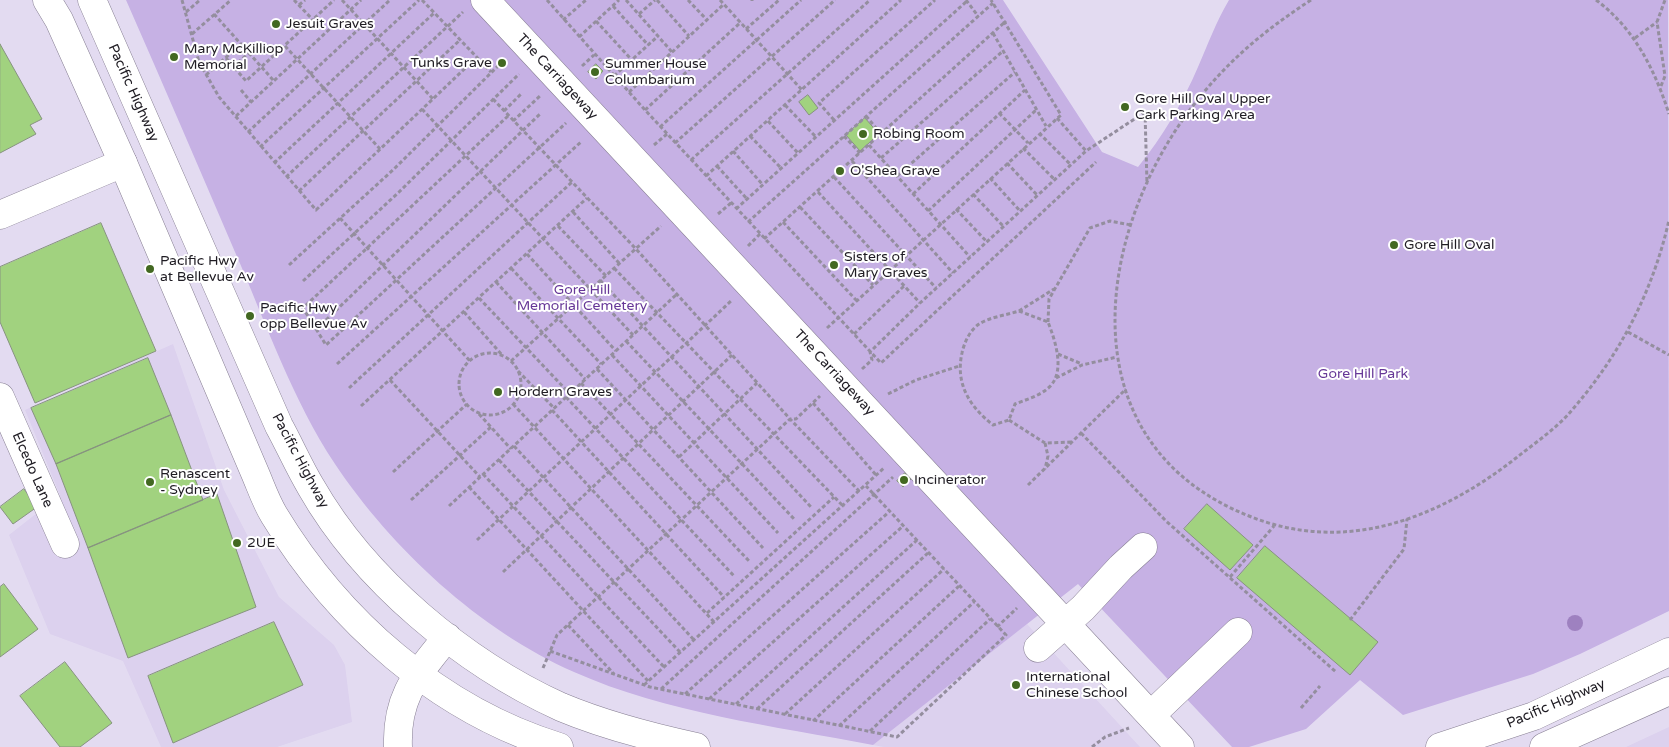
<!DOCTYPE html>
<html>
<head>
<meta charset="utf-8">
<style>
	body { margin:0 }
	canvas { display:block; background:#e3dbf1 }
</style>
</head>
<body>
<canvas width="1669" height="747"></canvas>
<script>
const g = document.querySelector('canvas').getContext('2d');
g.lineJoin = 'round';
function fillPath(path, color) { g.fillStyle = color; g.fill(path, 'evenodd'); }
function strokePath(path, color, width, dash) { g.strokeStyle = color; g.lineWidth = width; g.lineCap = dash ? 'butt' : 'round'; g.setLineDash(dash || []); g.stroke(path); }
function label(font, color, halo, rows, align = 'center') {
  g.font = font + ' "Varela Round",sans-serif'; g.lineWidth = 4; g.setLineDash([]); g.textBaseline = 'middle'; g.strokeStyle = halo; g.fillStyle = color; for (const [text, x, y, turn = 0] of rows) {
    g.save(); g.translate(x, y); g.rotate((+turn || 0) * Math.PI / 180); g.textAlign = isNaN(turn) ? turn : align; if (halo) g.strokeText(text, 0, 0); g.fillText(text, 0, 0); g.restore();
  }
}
const built = new Path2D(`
	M173 344 224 490 279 597 334 645 345 665 352 722 277 747H161L123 661 50 634 9 535 60 495 25 410Z
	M1027 624 1140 747H884L873 745Z
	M1669 727V747H1626Z`);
const green = new Path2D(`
	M126 0H1003L1102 152 1138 167C1162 138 1183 102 1198 67 1208 44 1216 22 1229 0H1668L1669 611 1580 654 1533 674 1403 715 1360 680 1306 729 1249 747H1232L1078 584 873 745C774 726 666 713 574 672 479 630 392 549 335 464 292 399 266 323 235 252 199 168 163 84 126 0Z`);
const building = new Path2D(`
	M0 44 42 119 30 125 36 134 0 153Z
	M596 64 603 71 596 79 588 72Z
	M808 95 818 108 809 115 799 102Z
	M865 118 879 134 860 151 846 135Z
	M101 223 156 351 35 403 0 322V267Z
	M148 358 171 415 56 464 31 408Z
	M171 415 203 500 88 548 56 464Z
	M905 473 911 479 903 487 897 481Z
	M24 489 37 507 13 524 0 507Z
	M217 494 256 607 128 658 88 548Z
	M1207 504 1253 545 1230 570 1184 529Z
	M1265 546 1378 642 1350 675 1237 578Z
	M4 584 38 629 0 657V587Z
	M274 622 303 685 173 743 148 676Z
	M65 662 112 723 80 747H60L20 696Z`);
const path = new Path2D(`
	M182 0 199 62 219 97 316 210 477 57
	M294 0 313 20
	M342 0 433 99
	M422 0 491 72
	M547 0 645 110 881 363 1096 162
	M626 0 672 52
	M657 0 689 36
	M688 0 707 20
	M720 0 802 90
	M752 0V1
	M966 0 978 16
	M1311 0C1262 32 1225 63 1189 111 1092 242 1070 445 1249 516 1345 555 1438 519 1516 458 1535 443 1557 428 1572 410 1620 355 1653 291 1669 220
	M1596 0C1634 28 1655 70 1669 114
	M299 5 305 0
	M613 6 648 45
	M186 12 200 0
	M214 14 274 81
	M639 14 655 0
	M563 20 586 0
	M596 21 631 59
	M746 29 779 0
	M993 33 1046 126
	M192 34 231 0
	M579 37 619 0
	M1635 38 1657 22
	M285 46 380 149
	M226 58 246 81 334 0
	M582 66 594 55
	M233 67 249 53
	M206 75 241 44
	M614 76 658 36
	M1661 86 1665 76 1657 22 1665 0
	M241 90 251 102
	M629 92 724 4
	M493 99 636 249 790 419 860 492
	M785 105 816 137
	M422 109 633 335
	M645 110 741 22
	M504 111 522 93
	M1145 112 1147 184
	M999 113 1028 143
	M236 116 361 0
	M508 116 303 308 326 345 566 123
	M866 116 881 134
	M1057 118 1086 151
	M834 120 819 103 935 0
	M513 121 540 96
	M768 121 798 153
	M660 127 801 0
	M248 132 390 0
	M1039 133 1071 165
	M750 136 781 168
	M844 136 860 153
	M675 143 835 0
	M654 145 667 134
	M869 145 970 257
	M260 147 419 0
	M1023 148 1055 180
	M733 151 763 185
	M881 158 1003 51
	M691 160 870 0
	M852 161 953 273
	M274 163 434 13
	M1007 163 1038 196
	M717 166 747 199
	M706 176 901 0
	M897 176 1015 72
	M286 177 463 12
	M834 177 936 288
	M990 178 1020 211
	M299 191 460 40
	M818 192 920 303
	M913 194 1025 90
	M973 194 1004 227
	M800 207 873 285
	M736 209 967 1
	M956 209 987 242
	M928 211 1036 110
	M573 212 619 263
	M718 214 731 203
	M340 218 470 361
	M748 222 993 3
	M783 222 857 301
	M558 226 606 276
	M764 239 1006 21
	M748 246 760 234
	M527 254 616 351
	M289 265 394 169 505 59
	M511 268 601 364
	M614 268 844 507
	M600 280 811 507
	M303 281 399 192 519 74
	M496 282 585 379
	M479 298 570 394
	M1019 311 1048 322C1055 340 1067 374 1047 389 1039 396 1025 400 1015 404L1009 420 993 425C970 407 955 384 962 353 964 343 970 330 979 324 990 317 1007 315 1019 311Z
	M1019 311 1054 289
	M464 312 503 356
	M326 320 540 114
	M1048 322 1049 299 1090 228 1110 221 1131 225
	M827 328 1061 115 991 0
	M1628 332 1669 355
	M854 334 904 286
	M626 341 795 520
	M459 384a31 31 0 1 1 62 0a31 31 0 1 1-62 0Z
	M1058 354 1082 364
	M612 355 778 533
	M511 361 661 226
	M337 364 582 141
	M597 369 763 548
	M862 369 872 360 870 352 920 303 1086 151 1145 112
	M518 371 554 408
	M1056 378 1082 365 1117 357
	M390 380 480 477
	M581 383 749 561
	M349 388 572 182
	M888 394 916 380 959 366
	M566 397 734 576
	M813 403 876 475
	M513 404 715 623
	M361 406 587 198
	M552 410 724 597
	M479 414 511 449
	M1009 420 1045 443 1071 442
	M1081 433 1166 521 1336 672
	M1045 443 1048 456 1045 469
	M514 446 694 640
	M679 457 757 383
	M499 460 680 652
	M393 472 467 404
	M483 474 664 667
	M1028 485 1126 389
	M469 487 648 681
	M411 500 491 427
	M449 506 677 294
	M477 540 731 301
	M503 572 732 355
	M1230 577 1274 526
	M707 613 834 497
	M1350 620 1404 549 1407 519
	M568 625 614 674
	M997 627 1017 608
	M550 651 650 687 897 737 1006 635 866 486
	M543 668 557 635 790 419H796L820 396
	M644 685 884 468
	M661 689 893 477
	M685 694 890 511
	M709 699 903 526
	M736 704 917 540
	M1301 708 1320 686
	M757 709 928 553
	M785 714 944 569
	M813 721 959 586
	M839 726 974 602
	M870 731 990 619
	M1092 747 1105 737 1129 728`);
const minor = new Path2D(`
	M485 0 1180 747
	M0 215 123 163
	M0 397 65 544
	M1038 648 1083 608 1121 567 1143 547
	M1151 715 1238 632`);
const major = new Path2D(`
	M47 0 59 20 123 163 255 473C261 487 266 502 274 515 338 621 439 710 559 747
	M92 0 279 426C290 446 299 467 311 487 364 580 464 663 561 707 604 725 650 737 696 747
	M398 747C396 696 417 675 447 637
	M1440 747 1534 716 1669 652
	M1544 747 1669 691`);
const trees = [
	[1575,623]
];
const markers = [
	[276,24,5,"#426821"],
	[174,57,5,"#426821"],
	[502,63,5,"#426821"],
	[595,72,5,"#426821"],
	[1125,107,5,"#426821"],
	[863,134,5,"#426821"],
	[840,171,5,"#426821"],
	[1394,245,5,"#426821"],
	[834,265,5,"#426821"],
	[150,269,5,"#426821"],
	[250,316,5,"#426821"],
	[498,392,5,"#426821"],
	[904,480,5,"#426821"],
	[150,482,5,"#426821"],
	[237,543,5,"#426821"],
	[1016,685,5,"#426821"]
];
const poiNames = [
	["Jesuit Graves",286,24],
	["Mary McKilliop",184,49],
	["Memorial",184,65],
	["Tunks Grave",492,63,"right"],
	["Summer House",605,64],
	["Columbarium",605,80],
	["Gore Hill Oval Upper",1135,99],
	["Cark Parking Area",1135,115],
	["Robing Room",873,134],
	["O'Shea Grave",850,171],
	["Gore Hill Oval",1404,245],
	["Sisters of",844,257],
	["Mary Graves",844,273],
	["Pacific Hwy",160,261],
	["at Bellevue Av",160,277],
	["Pacific Hwy",260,308],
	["opp Bellevue Av",260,324],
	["Hordern Graves",508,392],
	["Renascent",160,474],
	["- Sydney",160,490],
	["Incinerator",914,480],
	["2UE",247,543],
	["International",1026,677],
	["Chinese School",1026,693]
];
const streetNames = [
	["The Carriageway",557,77,47],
	["Pacific Highway",133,93,66],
	["The Carriageway",834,373,47],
	["Pacific Highway",300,461,62],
	["Elcedo Lane",32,470,66],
	["Pacific Highway",1556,704,-23]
];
const parkNames = [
	["Gore Hill",582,290],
	["Memorial Cemetery",582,306],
	["Gore Hill Park",1363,374]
];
fillPath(built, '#dcd1ee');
fillPath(green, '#c6b1e4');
fillPath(building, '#a1d27f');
strokePath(building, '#879380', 1);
strokePath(minor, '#877f93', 29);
strokePath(major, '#877f93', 29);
strokePath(path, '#948e9e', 3, [4, 2.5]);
strokePath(minor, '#fff', 28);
strokePath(major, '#fff', 28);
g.fillStyle = '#9e81c0';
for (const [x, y] of trees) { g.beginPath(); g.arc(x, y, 8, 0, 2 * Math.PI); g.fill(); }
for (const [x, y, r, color] of markers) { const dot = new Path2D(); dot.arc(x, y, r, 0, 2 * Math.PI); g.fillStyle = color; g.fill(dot); strokePath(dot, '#fff', 2); }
label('14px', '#1f1c23', '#fff', poiNames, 'left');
label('14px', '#1f1c23', '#fff', streetNames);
label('14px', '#663797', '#fff', parkNames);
</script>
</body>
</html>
